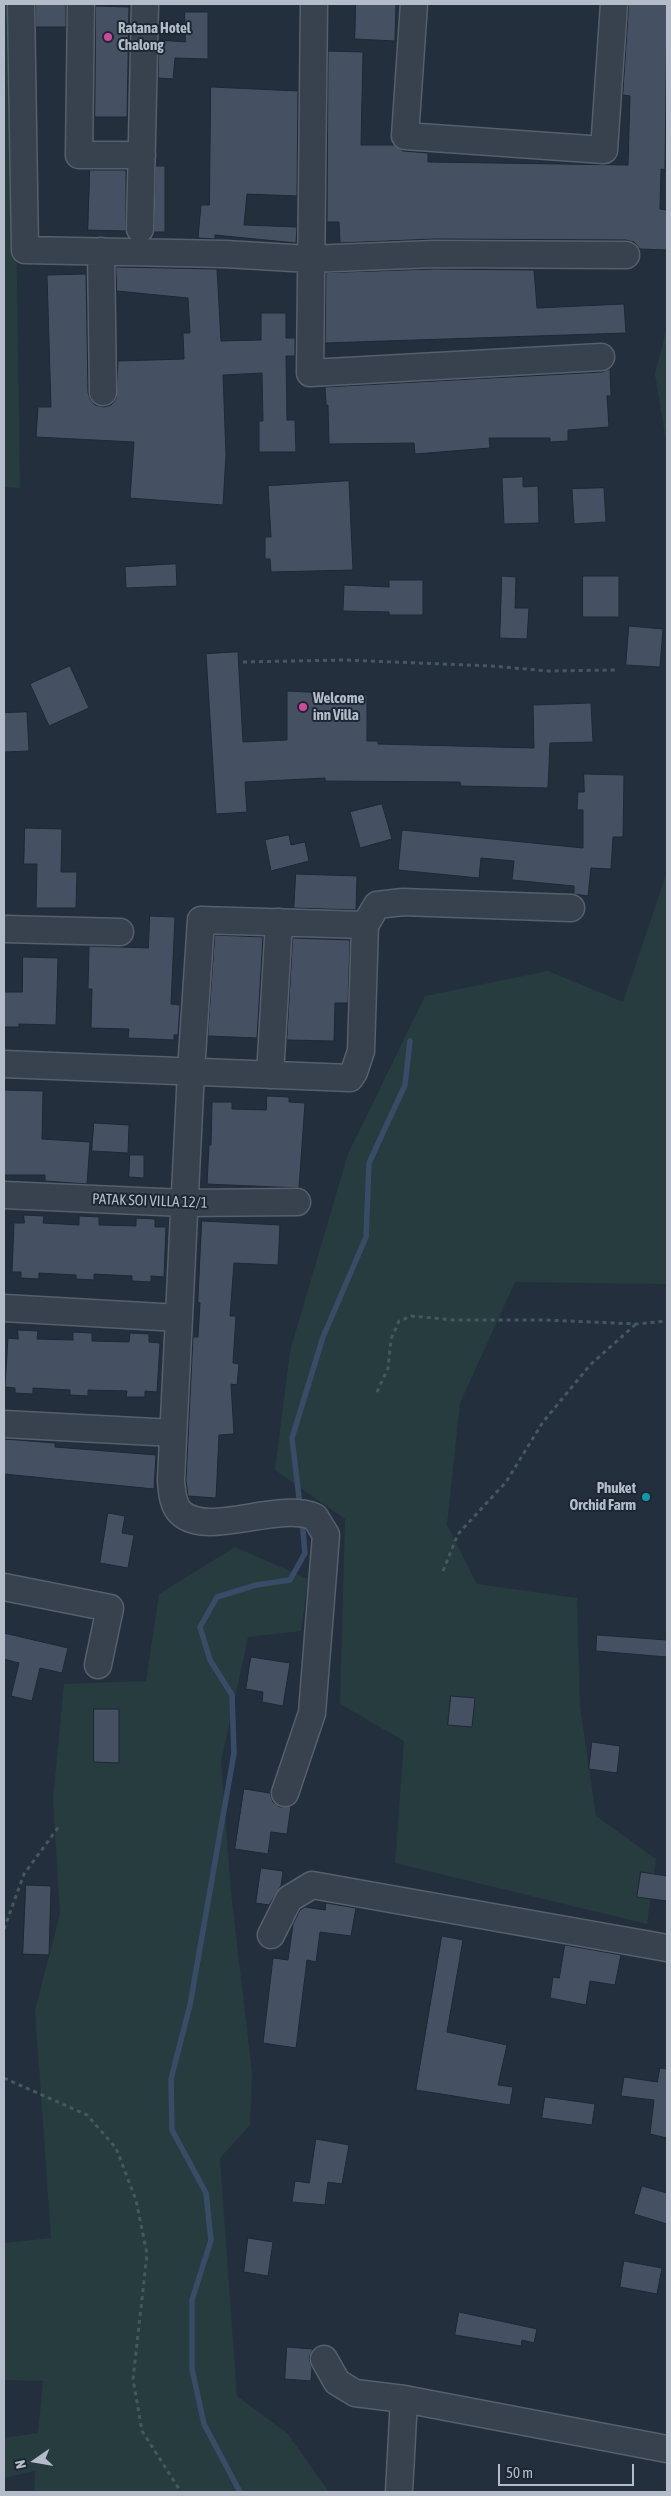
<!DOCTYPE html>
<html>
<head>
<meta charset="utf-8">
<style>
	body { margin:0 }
	#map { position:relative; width:671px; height:2496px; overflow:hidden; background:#242f3e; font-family:"Asap Condensed",sans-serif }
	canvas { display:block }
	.frame { position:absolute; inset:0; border:5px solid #b4bcc9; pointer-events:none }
	.north { position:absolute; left:10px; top:2436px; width:50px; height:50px; -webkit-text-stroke:4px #1d2633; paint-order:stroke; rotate:257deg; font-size:14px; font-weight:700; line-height:20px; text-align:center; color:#b4bcc9 }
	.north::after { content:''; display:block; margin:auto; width:18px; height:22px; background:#b4bcc9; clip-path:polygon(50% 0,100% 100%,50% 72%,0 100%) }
	.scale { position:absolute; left:498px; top:2464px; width:136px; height:22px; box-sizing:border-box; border:2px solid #b4bcc9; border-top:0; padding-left:6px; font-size:15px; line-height:18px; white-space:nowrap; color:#b4bcc9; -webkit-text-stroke:4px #1d2633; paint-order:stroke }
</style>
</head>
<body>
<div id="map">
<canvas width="671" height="2496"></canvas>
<div class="frame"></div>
<div class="north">N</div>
<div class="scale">50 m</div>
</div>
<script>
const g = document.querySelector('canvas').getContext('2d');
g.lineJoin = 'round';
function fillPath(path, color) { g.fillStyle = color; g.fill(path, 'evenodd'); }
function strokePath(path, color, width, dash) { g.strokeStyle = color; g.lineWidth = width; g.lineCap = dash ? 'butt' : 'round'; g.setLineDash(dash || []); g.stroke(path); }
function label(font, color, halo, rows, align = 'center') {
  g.font = font + ' "Asap Condensed",sans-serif'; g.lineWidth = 4; g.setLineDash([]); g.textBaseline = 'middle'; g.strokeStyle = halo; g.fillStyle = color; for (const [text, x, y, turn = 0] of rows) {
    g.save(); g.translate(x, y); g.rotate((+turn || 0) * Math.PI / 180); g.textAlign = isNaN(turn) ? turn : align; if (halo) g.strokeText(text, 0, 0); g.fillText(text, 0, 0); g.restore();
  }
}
const green = new Path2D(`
	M4 4H13L20 488 4 487Z
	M667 327V446L655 374Z
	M667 872V1284L515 1282 460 1403 447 1525 477 1584 577 1598 580 1706 596 1816 656 1859 647 1924 395 1863 404 1741 340 1704 345 1519 275 1470 290 1351 348 1154 425 996 548 971 623 1002Z
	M235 1547 308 1579 301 1631 248 1637 221 1762 231 1892 252 2073 250 2125 220 2158 237 2396 288 2434 329 2492H34L35 2471 4 2478V2438L38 2433 43 2381 4 2380V2243L51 2238 35 2010 60 1914 53 1800 64 1684 146 1681 159 1594Z`);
const stream = new Path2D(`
	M300 1506 292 1438 323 1337 366 1237 369 1163 405 1085 410 1041
	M240 2492 204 2424 192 2369V2300L211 2240 206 2193 172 2130 171 2079 190 2005 234 1753 232 1695 210 1660 200 1627 217 1597 256 1585 290 1580 305 1553 302 1520`);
const building = new Path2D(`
	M36 4H66V27H36Z
	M356 4H396L395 41 355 39Z
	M629 4H667L665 170 661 169 660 209 667 210V250L640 249 634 242 626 240 434 239 340 243 339 222H327L328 51 363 52 361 145H394L403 151 428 153V162L628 165 630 96 623 95Z
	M96 6 129 7 127 117H95Z
	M185 12H208V59L175 58 173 79 158 78 159 40 185 42Z
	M211 87 298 91 297 196 247 194 244 225 297 227 296 243 215 235V239L198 238 201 205H209Z
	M156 166H165V232H154Z
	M90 170H126V231L88 230Z
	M116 267 217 269 221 341 261 340V313H286V338H295V356H286L287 420H295L296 452H259V421H263L262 373 223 375 226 455 223 505 130 498 134 442 36 437 38 407H51L47 275 86 274 88 392 90 399 95 405 104 407 111 405 116 399 118 361 184 359 183 333H190L188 298 117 291Z
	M434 269 534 270 537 308 624 304 626 333 325 343 326 273Z
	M610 369 611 396H607L609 427 568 430V441L550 442V438H489L490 448 415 454 414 443 329 444 328 405H326L325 387 602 372Z
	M523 477V487L538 486 539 523 504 524 502 478Z
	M349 481 353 570 271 572 270 559H265V537H271L268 486Z
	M604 488 606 522 574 524 572 489Z
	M176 564 177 586 126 588 125 567Z
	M502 576 516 577 515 608H529L527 639 500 638Z
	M583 576H619V617H583Z
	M389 580H423V615H389V612L343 611 344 585 389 587Z
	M629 626 663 629 660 667 626 665Z
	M238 652 243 742 287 740V691L367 695V741H378V744L534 748 533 705 591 703 593 742 550 743 548 788 461 786 460 782 325 781V778L245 782 247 812 216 814 206 654Z
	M70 666 89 708 49 726 30 684Z
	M27 712 29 751 4 752V713Z
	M584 774 624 775 623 837H613L611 869 591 868 588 896 574 894V886L512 880 514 861 481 858 479 878 398 870 402 830 583 848V810H577L578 792H584Z
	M382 804 392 839 360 848 350 812Z
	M25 828 62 829 61 872H77L76 908H36L37 864H24Z
	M289 835 291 845 305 842 309 861 271 871 265 840Z
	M296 874 357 876 356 910 294 908Z
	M150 916 175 917 171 1004 180 1005 178 1035H174V1040L128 1038 129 1029 91 1028 92 989H88L89 946 148 948Z
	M215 935 263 937 257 1038 208 1036Z
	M293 938 350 940 348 1003H335L334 1041 287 1040Z
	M23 957 58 958 56 1025 19 1024V1027H4V992H22Z
	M4 1090 43 1091 42 1139 90 1142 87 1184 45 1181V1175H4Z
	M267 1096 289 1097V1102L305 1103 299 1188 207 1184 209 1145H211L212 1102H232V1109L266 1110Z
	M94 1123 129 1125 128 1153 92 1151Z
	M130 1155H144V1178L129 1177Z
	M24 1215 44 1216 43 1223 79 1225V1216L99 1217V1225L136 1226V1218L155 1219V1227H166L164 1277 151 1276V1282L132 1281V1276L94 1274V1280L76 1279V1275L39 1273V1279L21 1278V1272H12L14 1223H24Z
	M202 1221 280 1225 278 1265 234 1263 230 1316H236L233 1363 239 1364 237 1385 231 1384 234 1434 219 1435 216 1498 188 1496 186 1480 193 1337H198L200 1303 198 1302Z
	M18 1330 38 1331 37 1339 73 1340V1332L92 1333V1341L129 1342 130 1333 149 1334V1342L160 1343 157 1392 145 1391V1397H126L127 1391 88 1390V1396L70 1395V1390L33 1388V1394L15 1393V1388L5 1387 8 1338 18 1339Z
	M4 1439 55 1443V1447L156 1455 154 1489 4 1474Z
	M108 1513 125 1516 122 1533 134 1535 128 1568 100 1563Z
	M4 1633 68 1648 62 1673 40 1668 32 1701 11 1696 19 1663 4 1659Z
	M597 1635 667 1640V1657L596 1651Z
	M251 1657 290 1663 283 1706 262 1702 263 1692 246 1689Z
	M451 1696 475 1698 472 1727 448 1725Z
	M94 1709H119V1763L94 1762Z
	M592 1742 620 1746 617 1773 589 1769Z
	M244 1789 270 1793 273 1802 280 1807 291 1806 287 1834 271 1832 268 1854 235 1849Z
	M261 1868 283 1871 281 1886 269 1905 256 1903Z
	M641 1872 667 1876V1901L637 1897Z
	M26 1885 51 1886 49 1955 23 1954Z
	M326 1903 356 1908 351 1936 320 1932 316 1962 307 1960 296 2048 263 2043 273 1958 288 1960 293 1924 300 1910 305 1907 325 1910Z
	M442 1936 463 1940 447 2032 507 2045 498 2085 513 2087 510 2105 416 2090Z
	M565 1945 621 1955 615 1985 590 1981 586 2005 550 1998 553 1977 559 1978Z
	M660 2068 667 2069V2138L650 2134 654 2100 621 2096 624 2077 657 2082Z
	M545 2097 595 2104 592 2125 542 2118Z
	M316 2139 349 2145 342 2184 328 2182 325 2205 292 2202 295 2181 309 2183Z
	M642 2186 667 2193V2224L634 2214Z
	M248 2238 273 2242 268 2276 244 2272Z
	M624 2261 662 2268 657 2294 620 2287Z
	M459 2312 537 2329 534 2343 522 2340 521 2346 455 2335Z
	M287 2347 313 2349 309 2358 312 2368 311 2381 285 2379Z`);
const path = new Path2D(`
	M243 662 345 660 492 666 548 671 615 670
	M377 1392 388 1368 391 1339 399 1321 412 1316 454 1320H546L636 1324 667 1321
	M443 1571 458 1534 506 1482 543 1422 590 1365 636 1324
	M4 1929 24 1874 60 1825
	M4 2078 87 2115 116 2148 136 2200 147 2254 133 2379 142 2431 181 2492`);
const minor = new Path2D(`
	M21 4 25 250 225 254 310 259 434 254 626 255
	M81 4 79 155H142
	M314 4 310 373 601 357
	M414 4 405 136 604 150 614 4
	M140 229 145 4
	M101 251 103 392
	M4 929 120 932
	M4 1064 350 1078 354 1072 361 1051 365 925
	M270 1075 279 922
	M4 1195 184 1203 297 1202
	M4 1308 179 1318
	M4 1424 173 1433
	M4 1587 110 1608 98 1665
	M285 1793 312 1713 326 1535 315 1517C278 1501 208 1538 181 1513 172 1505 172 1490 171 1480L191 1071 201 920 365 925 377 905 403 902 571 908
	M271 1935 289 1899 312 1885 667 1948
	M324 2359 337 2382 355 2393 404 2399 667 2449
	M399 2492 404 2399`);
const markers = [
	[108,37,5,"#d1479c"],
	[303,707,5,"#d1479c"],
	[646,1497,5,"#0f9aa8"]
];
const poiNames = [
	["Ratana Hotel",118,28],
	["Chalong",118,45],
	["Welcome",313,698],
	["inn Villa",313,715],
	["Phuket",636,1488,"right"],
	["Orchid Farm",636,1505,"right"]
];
const streetNames = [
	["PATAK SOI VILLA 12/1",150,1201,2]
];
fillPath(green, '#263c3f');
strokePath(stream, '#394c67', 5.5);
fillPath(building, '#455162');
strokePath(building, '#1f2835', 1);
strokePath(minor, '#565f6c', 29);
strokePath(path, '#44595c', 3, [4, 4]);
strokePath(minor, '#38414e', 26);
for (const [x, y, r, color] of markers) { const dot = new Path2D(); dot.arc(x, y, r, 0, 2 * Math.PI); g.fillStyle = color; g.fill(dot); strokePath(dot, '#1d2633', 2); }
label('bold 15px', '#b4bcc9', '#1d2633', poiNames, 'left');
label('15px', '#b4bcc9', '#1d2633', streetNames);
</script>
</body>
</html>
